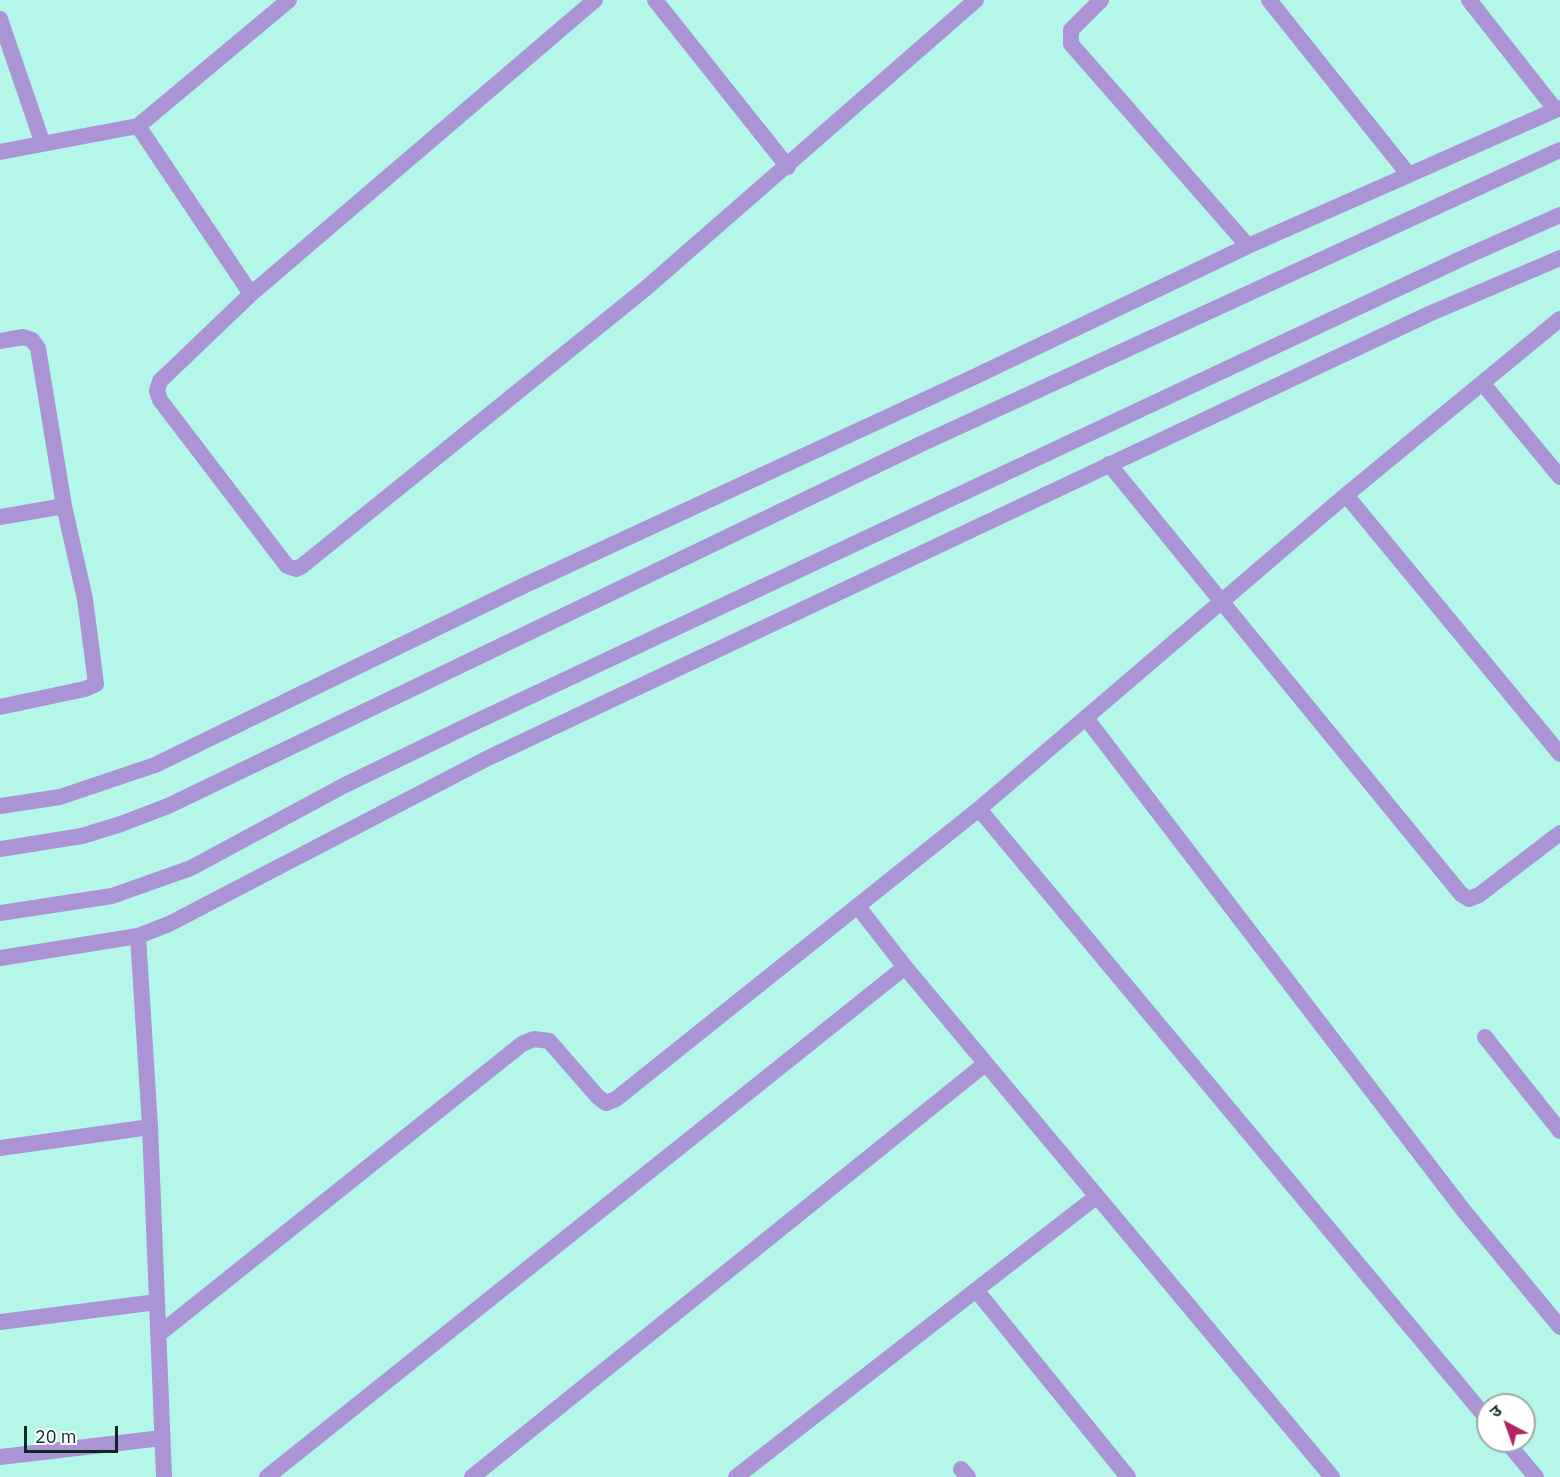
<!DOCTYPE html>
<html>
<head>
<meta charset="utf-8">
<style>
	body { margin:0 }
	#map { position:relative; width:1560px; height:1477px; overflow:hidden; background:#b4f6e8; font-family:"IBM Plex Sans","Noto Sans Devanagari",sans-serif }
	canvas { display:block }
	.north { position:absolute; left:1476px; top:1393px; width:60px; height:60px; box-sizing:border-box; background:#fff; border:2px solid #9fa9a7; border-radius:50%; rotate:319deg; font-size:16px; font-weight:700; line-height:24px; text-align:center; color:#0e2924 }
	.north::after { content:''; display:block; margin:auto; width:21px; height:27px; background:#b02461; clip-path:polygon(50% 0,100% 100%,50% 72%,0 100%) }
	.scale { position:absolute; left:24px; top:1426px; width:94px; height:27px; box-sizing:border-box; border:3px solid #0e2924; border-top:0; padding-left:8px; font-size:18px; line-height:21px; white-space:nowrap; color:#0e2924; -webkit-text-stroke:4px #fff; paint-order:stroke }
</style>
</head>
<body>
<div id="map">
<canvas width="1560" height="1477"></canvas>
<div class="north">उ</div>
<div class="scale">20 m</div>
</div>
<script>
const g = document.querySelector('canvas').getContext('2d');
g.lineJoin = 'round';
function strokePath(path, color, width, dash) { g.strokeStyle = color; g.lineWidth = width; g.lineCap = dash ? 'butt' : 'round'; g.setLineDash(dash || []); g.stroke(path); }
const minor = new Path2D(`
	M595 0 251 294 160 381 157 391 160 400 287 566 296 569 302 566 645 289 976 0
	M655 0 788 167
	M1101 0 1071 30V44L1248 246
	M1269 0 1409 175
	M1469 0 1555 109
	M0 19 43 144
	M138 126 251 294
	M0 152 138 126 289 0
	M0 341 23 337 32 340 38 348 64 506 0 517
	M1483 384 1560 477
	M1109 464 1461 894 1469 899 1479 895 1560 833
	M1346 495 1560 754
	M0 707 85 689 96 684 85 599 64 506
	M1086 718 1464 1211 1560 1327
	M0 806 60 797 155 765 521 587 974 377 1248 246 1560 108
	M979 809 1488 1420
	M138 936 150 1127 164 1477
	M0 958 138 936 169 924 488 758 1429 314 1560 258
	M905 967 1332 1477
	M1485 1037 1560 1131
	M0 1148 150 1127
	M976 1290 1096 1197
	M0 1322 157 1302
	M159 1334 522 1044 534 1039 549 1041 598 1097 606 1103 616 1099 979 809 1346 495 1560 319
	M1506 1441 1536 1477
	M0 1457 162 1438
	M961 1469 968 1477
	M267 1477 905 967 859 908
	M472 1477 985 1064
	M736 1477 976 1290 1128 1477`);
const tertiary = new Path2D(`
	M0 849 82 836 121 824 168 806 921 444 1560 150
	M0 913 112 896 191 868 343 786 469 725 1465 257 1560 215`);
strokePath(minor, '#ab94d6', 16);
strokePath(tertiary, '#ab94d6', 16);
</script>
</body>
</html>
